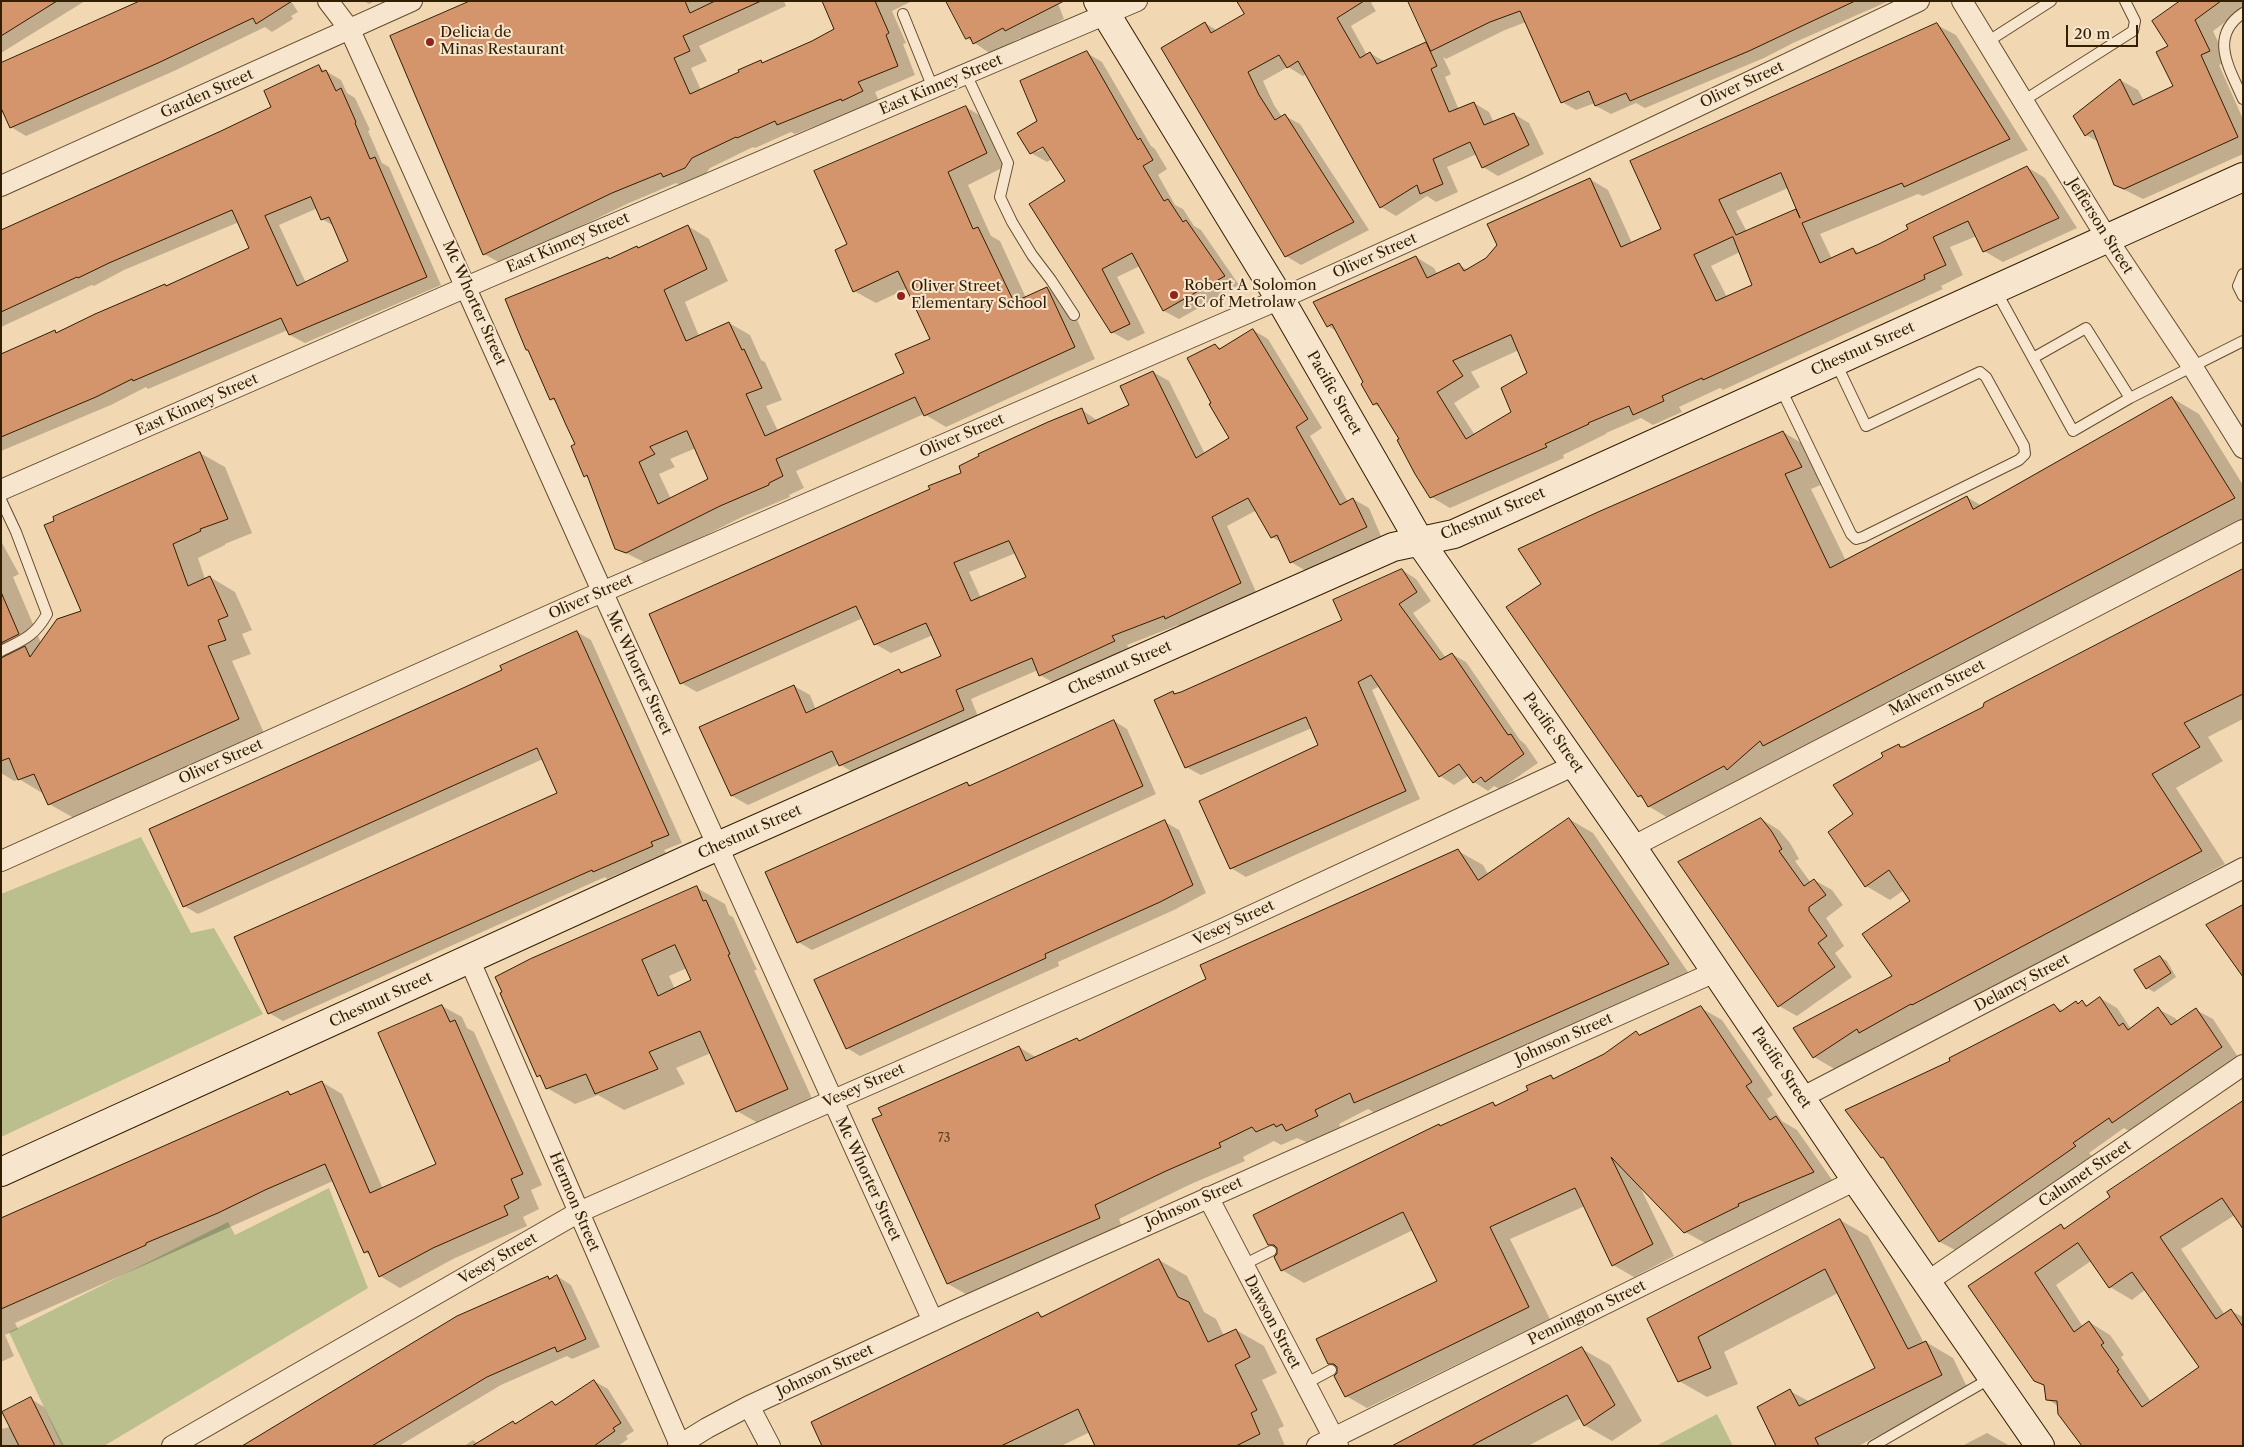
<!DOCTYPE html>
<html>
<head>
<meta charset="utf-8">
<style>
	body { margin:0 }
	#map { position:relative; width:2244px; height:1447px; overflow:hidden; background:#f2d8b2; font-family:"Libre Caslon Text",serif }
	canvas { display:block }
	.frame { position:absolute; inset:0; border:2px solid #321e00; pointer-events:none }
	.scale { position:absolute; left:2066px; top:25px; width:72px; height:22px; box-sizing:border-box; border:2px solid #321e00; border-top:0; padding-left:6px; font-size:15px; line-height:18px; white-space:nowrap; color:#321e00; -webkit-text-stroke:4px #f7e6cd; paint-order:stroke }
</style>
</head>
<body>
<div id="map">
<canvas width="2244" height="1447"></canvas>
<div class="frame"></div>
<div class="scale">20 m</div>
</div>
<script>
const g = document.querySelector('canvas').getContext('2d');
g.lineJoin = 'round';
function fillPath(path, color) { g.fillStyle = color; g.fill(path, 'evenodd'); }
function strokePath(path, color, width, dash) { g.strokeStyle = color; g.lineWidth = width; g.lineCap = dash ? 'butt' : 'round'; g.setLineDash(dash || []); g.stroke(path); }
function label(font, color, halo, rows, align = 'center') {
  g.font = font + ' "Libre Caslon Text",serif'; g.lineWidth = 4; g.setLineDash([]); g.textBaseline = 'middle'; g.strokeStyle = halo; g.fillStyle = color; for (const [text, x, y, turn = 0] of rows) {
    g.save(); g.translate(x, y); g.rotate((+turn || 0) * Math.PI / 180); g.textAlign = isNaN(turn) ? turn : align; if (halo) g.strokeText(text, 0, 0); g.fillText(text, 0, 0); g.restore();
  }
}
const green = new Path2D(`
	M141 837 191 933 214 928 263 1014 1 1137V894Z
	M329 1188 368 1288 104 1446H62L9 1332 228 1222 235 1235Z
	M1717 1414 1733 1446H1656Z`);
const shadow = new Path2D(`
	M1 1H85L1 53Z
	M291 1 298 12 291 16 293 19 272 32 265 27 174 71 26 136 11 127 1 105Z
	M364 1H375L369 4Z
	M474 1H784L786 6 699 46 707 61 691 68 701 90 761 62 764 63 812 43 835 29 823 1H912L892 11 906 43 903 44 915 75 875 92 879 101 860 110 858 109 795 134 791 132 755 148 753 147 710 168 702 178 681 186 676 183 629 203 502 264 484 254Z
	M1057 1 1064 19 1023 40 1020 38 991 54 967 38Z
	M1238 1H1374L1371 3 1376 11 1351 26 1367 55 1370 53 1385 62 1426 44 1430 46 1410 1H1889L1793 43 1764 58 1645 108 1636 103 1611 114 1596 106 1595 103 1576 110 1562 102 1526 22 1505 30 1446 59 1443 57 1451 74 1445 77 1459 110 1474 103 1489 112 1494 123 1514 114 1529 123 1544 154 1498 176 1483 167 1477 154 1447 167 1458 192 1436 202 1427 196 1396 216 1381 207 1306 74 1303 76 1288 67 1263 81 1274 105 1282 117 1285 116 1300 124 1369 230 1301 265 1286 256 1205 23 1218 31 1246 15Z
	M2182 1H2243V9L2213 31 2227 61 2219 65 2243 119V154L2143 199 2115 185 2099 142 2086 135 2120 80 2138 90 2144 101 2175 86 2169 47Z
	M1937 25 1956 35 2028 150 1923 196 1918 194 1820 234 1832 259 1853 249 1860 253 1879 245 2027 167 2045 178 2077 228 2003 262 1984 251 1977 236 1950 247 1963 275 1941 286 1943 289 1723 390 1720 388 1679 407 1682 412 1653 425 1641 418 1606 433V434L1563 455 1564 458 1450 508 1431 497 1401 439 1382 409 1374 404 1336 331 1328 326 1416 257 1434 268 1438 275 1459 265 1468 270 1487 259 1590 179 1608 190 1632 243 1662 230ZM1788 188 1799 212 1796 210 1747 232 1736 211ZM1740 252 1754 285 1727 297 1711 266ZM1519 350 1529 374 1513 412 1475 435 1454 403 1480 387 1471 372Z
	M1087 53 1102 62 1151 146 1155 149 1167 169 1158 175 1175 205 1183 209 1194 226 1201 230 1239 285 1179 319 1164 311 1140 266 1117 277 1145 333 1128 341 1112 332 1067 182 1052 159 1047 162 1031 153 1019 134 1038 121ZM1049 145 1037 152V149Z
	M319 67 341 80 347 93 355 98 370 130 368 131 382 163 389 167 441 285 305 343 290 335 288 330 148 389 146 387 111 405 1 451V356L251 249 239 222 124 270 94 286 92 285 1 327V230L222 133 272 107ZM318 208 322 219 334 226 350 262 306 283 279 225Z
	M966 107 987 120 1008 165 968 185 991 236 1000 241 1026 298 1047 288 1068 300 1095 359 946 427 924 414 796 471 804 488 789 495 790 497 742 517 648 564 616 548 590 479 585 476 576 445 557 402 551 399 531 352 527 350 608 258 611 260 637 247 640 249 688 226 709 239 728 281 685 302 699 336 729 323 750 335 761 360 765 362 782 400 766 406 778 431 905 374 932 339 908 288 876 303 854 291 848 245ZM696 448 710 480 671 499 659 474 675 467 670 459Z
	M1253 330 1268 339 1322 428 1310 436 1348 502 1353 499 1369 508 1381 536 1306 571 1291 562 1282 543 1272 537 1257 510 1227 526 1256 592 1182 627 1178 625 1127 645 1130 650 1056 684 1040 675 1038 670 971 699 979 719 856 774 839 764 748 805 732 796 794 686 810 695 816 710 899 670 904 673 942 657 933 635 891 653 875 644 863 618 697 692 681 683 931 490 1082 410 1098 421 1131 405 1153 372 1169 381 1205 454 1231 438 1212 403 1215 345 1222 349ZM1016 553 1028 578 981 598 969 572Z
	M2172 398 2199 414 2243 485V523L1675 822 1648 806 1645 800 1638 796 1783 432 1810 448 1828 482 1811 489 1846 561 1967 497 1982 506Z
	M200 453 225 467 252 533 225 544V545L198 558 205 579 210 577 235 592 252 630 242 634 251 654 232 661 264 733 74 818 49 804 44 794 19 779 14 781 1 773V541L19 574 13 577 41 643 83 611Z
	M1402 570 1416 579 1431 601 1413 613 1446 658 1452 654 1466 662 1520 740 1525 744 1538 763 1500 789 1494 786 1488 791 1474 782 1469 775 1454 785 1440 776 1380 686 1372 690 1420 799 1246 877 1231 868 1320 746 1312 728 1201 775 1186 767 1173 692 1177 694 1343 621ZM1487 774 1477 781V778Z
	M2243 570V719L2208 737 2223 761 2176 788 2225 864 1884 1046 1880 1044 1838 1071 1814 1057 1894 976 1912 901 1904 890 1890 900 1866 886 1855 814 1882 759 1899 745 1903 748 1984 708Z
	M577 632 591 640 682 843 664 850 666 853 607 879 605 877 283 1021 269 1013 235 938 558 793 543 759 198 914 184 906Z
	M1114 721 1127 729 1156 794 812 950 798 942 967 783 972 786Z
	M1569 819 1593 833 1692 978 1380 1116 1368 1109 1339 1124 1342 1130 1311 1144 1297 1138 1281 1145 1274 1141 1243 1157 1245 1161 1191 1184 1119 1219 1124 1232 973 1298 948 1284 873 1120 1019 1047 1037 1058 1077 1039 1081 1041 1207 979 1458 851 1483 865 1488 874Z
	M1761 819 1779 830 1790 843 1799 859 1795 861 1811 883 1814 880 1832 890 1843 905 1826 918 1844 946 1835 953 1852 977 1797 1016 1779 1006 1680 863Z
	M1165 822 1179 830 1206 893 1174 910 1058 962 1059 966 860 1056 847 1048Z
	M697 888 725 904 729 915 733 917 757 970H754L815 1105 765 1127 737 1111 711 1053 676 1068 685 1084 624 1110 598 1095 575 1104 547 1088 544 1080 538 1076ZM687 968 693 981 675 989 669 976Z
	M2160 957 2167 961 2176 977 2154 992 2147 988Z
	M2100 998 2117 1008 2131 1029 2158 1009 2175 1018 2178 1022 2196 1010 2213 1019 2238 1057 2129 1131 2124 1128 2089 1153 2092 1156 1957 1251 1940 1242 1887 1161 1881 1157 1952 1061 2054 1006 2064 1011 2076 1002 2080 1004 2082 1002 2088 1006Z
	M442 1006 462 1017 467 1028 474 1032 542 1185 531 1190 539 1209 523 1217 527 1226 453 1259 400 1288 380 1276 371 1256 365 1252 333 1181 15 1323 18 1329 5 1335 14 1356 1 1362V1221L288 1092 293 1095 322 1082 342 1094 383 1189 437 1165Z
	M1701 1008 1722 1020 1773 1095 1767 1099 1782 1121 1797 1130 1835 1184 1758 1216 1759 1218 1707 1244 1685 1232 1639 1185 1674 1256 1634 1277 1613 1265 1585 1206 1510 1239 1550 1319 1367 1408 1346 1396 1338 1368 1329 1363 1439 1282 1413 1230 1304 1283 1282 1270 1276 1257 1278 1249 1269 1244 1439 1125 1442 1126 1493 1103 1498 1106 1530 1091 1551 1077 1555 1079 1605 1055 1636 1033 1641 1036Z
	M2243 1102 2235 1215 2181 1249 2225 1315 2231 1311 2243 1317V1446L2058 1406 2047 1399 2045 1386 2034 1380 1970 1286 2061 1226 2067 1229ZM2091 1261 2110 1287 2132 1300 2146 1289 2201 1368 2151 1402 2121 1357 2124 1355 2110 1335 2089 1322 2083 1327 2056 1285Z
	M1840 1220 1868 1236 1924 1343 1926 1342 1953 1358 1969 1391 1858 1446H1777L1790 1391 1810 1402 1877 1369 1838 1293 1724 1352 1738 1384 1707 1397 1679 1381 1649 1319Z
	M1159 1260 1187 1276 1204 1312 1216 1319 1224 1336 1236 1330 1264 1346 1277 1373 1262 1380 1284 1426 1278 1429 1285 1446H1097L1090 1432 1061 1446H823L1038 1313 1044 1317Z
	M557 1276 571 1285 600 1347 572 1359 567 1356 501 1385 399 1446H245L548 1277 551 1279Z
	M1582 1349 1610 1365 1642 1421 1612 1441 1584 1425 1581 1418 1528 1446H1394Z
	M594 1381 608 1389 634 1431 626 1436 628 1439 618 1446H464L473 1440 478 1444 513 1422 517 1424 552 1402 557 1405Z
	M31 1399 44 1407 64 1446H1V1429L10 1427Z
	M1987 1433 2010 1446H1962Z`);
const building = new Path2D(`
	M1 1H57L1 36Z
	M140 1H292L256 24 253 18 158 63 10 128 1 108V63Z
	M470 1H685L690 13 715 1H761L683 36 690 51 674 58 690 94 739 72 738 70 761 60 762 63 812 41 834 29 822 1H875L889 33 886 35 898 66 858 82 863 91 842 101 841 99 777 125 775 121 737 138 736 137 692 158 685 168 663 177 661 173 612 193 483 255 390 36Z
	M946 1H1064L1005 31 1003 28 973 44 970 37 966 39Z
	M1237 1H1364L1337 18 1360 58 1370 52 1377 64 1426 42 1437 66 1431 69 1449 112 1474 102 1484 125 1514 113 1529 145 1482 168 1470 142 1433 159 1443 184 1420 194 1417 185 1380 208 1298 61 1287 68 1279 55 1248 72 1259 95 1275 120 1285 114 1354 222 1285 257 1161 48 1205 22 1211 33 1244 14Z
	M1408 1H1855L1749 51 1630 101 1626 93 1595 106 1589 91 1561 103 1520 11 1490 22 1431 51Z
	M2180 1H2221L2195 20 2210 51 2201 55 2238 137 2124 189 2114 185 2093 130 2085 136 2073 116 2120 79 2133 105 2173 86 2156 52 2168 46 2152 21Z
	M1937 23 2010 139 1904 187 1902 183 1802 223 1820 263 1853 248 1856 254 1879 244 1908 229 1906 225 2027 166 2059 218 1983 252 1968 221 1933 237 1946 265 1924 275 1925 279 1703 380 1702 378 1662 396 1664 401 1633 415 1629 406 1588 423 1589 424 1545 444 1547 447 1430 498 1415 474 1397 440 1399 439 1377 403 1373 405 1361 384 1363 382 1332 324 1327 327 1313 302 1416 256 1427 278 1459 263 1464 271 1486 258 1497 245 1487 224 1590 178 1621 247 1661 229 1630 161ZM1781 173 1800 218 1796 209 1736 235 1719 200ZM1733 237 1752 285 1716 301 1694 255ZM1511 335 1527 373 1501 388 1511 412 1466 439 1437 392 1463 376 1453 361Z
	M1087 51 1138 140 1140 138 1153 160 1143 166 1164 201 1168 199 1183 222 1186 220 1225 276 1163 311 1132 253 1102 269 1130 324 1111 333 1029 204 1065 181 1043 147 1030 154 1017 133 1037 121 1020 81Z
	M319 65 322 72 326 70 336 91 341 88 356 122 355 123 370 159 375 157 427 277 289 335 281 318 133 381 132 379 96 397 1 437V354L55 330 56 333 95 314 165 284 166 286 249 248 232 210 109 263 78 278 77 277 1 312V230L221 131 271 107 264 91ZM311 197 321 220 329 217 348 261 297 286 265 216Z
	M966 106 987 153 948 172 973 229 978 227 1014 302 1047 287 1075 347 924 416 915 397 776 459 783 476 769 483V485L720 506 626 553 615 549 587 475 584 477 571 446 575 444 566 425 554 398 550 400 528 350H526L505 299 608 257 609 259 637 246 638 248 688 225 707 269 664 290 686 341 729 322 742 350 744 349 762 388 746 394 765 436 904 373 895 354 930 339 898 271 853 292 835 250 847 244 814 171ZM687 431 708 479 658 504 639 462 655 454 650 447Z
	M1253 329 1308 419 1296 427 1340 505 1353 498 1367 527 1290 563 1277 535 1271 538 1248 498 1212 517 1241 583 1165 619 1164 616 1112 636 1115 641 1039 676 1032 658 956 690 964 710 839 766 832 751 731 796 699 727 794 685 806 713 899 669 901 673 941 656 926 623 874 645 856 606 680 684 649 614 930 489 928 486 961 473 959 466 979 456 978 454 1048 422 1082 408 1088 424 1129 405 1120 386 1153 371 1196 458 1229 438 1209 404 1211 403 1187 358 1215 344 1219 349ZM1009 541 1026 577 971 601 954 563Z
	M2172 397 2235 498 1763 746 1760 741 1727 770 1724 766 1648 807 1641 795 1638 797 1506 607 1541 584 1518 549 1598 512 1783 431 1802 467 1785 474 1830 568 1967 496 1973 509Z
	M200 452 228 519 200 529 201 531 173 544 188 586 210 576 228 616 218 620 226 640 208 646 239 719 48 805 34 774 18 780 9 758 1 761V658L25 646 30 657 57 619 81 611 44 525 54 521 53 517Z
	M1402 569 1417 592 1399 604 1440 660 1452 653 1508 735 1511 734 1524 754 1485 782 1481 777 1473 783 1459 764 1439 777 1371 675 1358 682 1406 791 1230 869 1199 801 1318 745 1306 717 1185 768 1154 700 1173 691 1174 694 1181 692 1342 620 1333 600Z
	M2243 569V694L2184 723 2200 747 2152 774 2202 851 1912 1005 1911 1004 1859 1033 1857 1029 1813 1058 1793 1028 1892 976 1862 934 1910 901 1889 870 1865 887 1828 832 1853 814 1833 785 1881 758 1883 756 1881 753 1899 744 1900 747H1904L1983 707 1984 703Z
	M1 592 19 634 1 643Z
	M577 631 669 835 651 842 653 846 593 872 592 870 268 1014 234 937 557 793 537 748 183 907 149 829 463 688 502 670 500 666Z
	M1114 720 1143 786 797 943 765 872 967 782 969 786 1009 768Z
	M1569 818 1669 964 1354 1103 1350 1093 1315 1110 1318 1116 1286 1131 1282 1124 1276 1127 1274 1124 1256 1132 1252 1127 1219 1143 1221 1147 1166 1171 1095 1205 1100 1218 947 1284 872 1119 882 1115 878 1108 1019 1046 1026 1061 1077 1038 1079 1041 1206 979 1200 965 1458 849 1478 880Z
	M1761 818 1772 832 1782 849 1779 851 1804 886 1814 879 1826 895 1809 907V911L1827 936 1818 943 1835 967 1778 1007 1678 862Z
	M1165 820 1193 885 1160 902 1045 954 1046 958 846 1049 814 980Z
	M697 886 703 901 706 900 715 920 730 954 728 955 788 1089 736 1112 700 1031 649 1052 658 1069 595 1094 586 1074 546 1089 540 1075 537 1077 500 993 502 992 495 977 530 959ZM675 945 691 980 658 996 642 960Z
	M2243 905V977L2206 925Z
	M2160 956 2171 973 2146 989 2134 970Z
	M2100 997 2119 1026 2123 1023 2128 1030 2158 1007 2171 1025 2196 1008 2222 1047 2112 1123 2109 1118 2073 1143 2076 1146 1939 1242 1883 1157 1881 1158 1845 1110 1950 1061 1949 1058 2054 1004 2060 1012 2076 1001 2078 1004 2082 1000 2086 1006Z
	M442 1005 450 1022 455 1020 523 1174 511 1179 519 1198 504 1206 508 1215 433 1248 379 1277 368 1251 364 1253 325 1164 265 1190 218 1213 146 1243V1245L1 1309V1218L288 1091 290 1095 322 1081 370 1193 436 1164 378 1033Z
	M1701 1006 1752 1082 1746 1086 1770 1120 1776 1116 1814 1172 1738 1204 1739 1206 1684 1233 1611 1157 1653 1244 1612 1266 1575 1188 1490 1227 1529 1307 1345 1397 1334 1376 1337 1373V1367L1334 1364H1328L1316 1339 1437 1281 1403 1212 1281 1271 1274 1257 1277 1254V1248L1274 1245H1268L1253 1215 1439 1124 1440 1126 1493 1102 1495 1106 1528 1090 1526 1086 1551 1075 1553 1079 1604 1054 1636 1031 1639 1035Z
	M2243 1101V1229L2222 1198 2160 1237 2216 1319 2231 1309 2243 1327V1446H2082L2058 1414 2057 1401 2046 1400 2044 1385 2034 1381 1968 1286 2061 1224 2064 1229 2110 1197 2107 1192ZM2078 1243 2109 1288 2132 1272 2199 1367 2142 1407 2117 1371 2119 1370 2101 1345 2104 1343 2089 1321 2074 1332 2035 1273Z
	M1840 1219 1908 1349 1926 1341 1942 1375 1815 1438 1819 1446H1776L1757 1407 1790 1389 1799 1406 1875 1368 1825 1269 1698 1337 1711 1368 1678 1382 1647 1319Z
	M1159 1259 1178 1297 1189 1302 1208 1342 1236 1329 1250 1357 1235 1365 1257 1410 1251 1413 1260 1434 1236 1446H1095L1078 1409 1001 1446H822L811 1422 1038 1312 1041 1317Z
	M557 1275 586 1339 557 1352 555 1347 487 1377 372 1446H242L457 1316 548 1276 549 1279Z
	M1582 1347 1615 1405 1584 1426 1567 1395 1471 1446H1392Z
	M594 1380 621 1423 613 1428 615 1431 594 1446H472L513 1421 515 1424 552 1401 555 1405Z
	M31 1397 55 1446H19L2 1412Z`);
const lane = new Path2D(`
	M2243 13C2208 37 2230 69 2243 99
	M903 14 933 88
	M1987 42 2051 1
	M966 74 1008 163 1000 197 1012 222 1032 255 1051 280 1074 315
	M2023 101 2133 31 2135 21 2125 1
	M2243 274 2238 286 2243 296
	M1996 291 2073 431 2130 398 2086 328 2033 358
	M1780 387 1851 534 1856 539 1863 537 2019 460 2025 454 2024 446 1986 377 1980 372 1866 426 1836 363
	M2130 398 2243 341
	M1 500 16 532 47 614C35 636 23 640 1 651
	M1243 1265 1271 1251
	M1305 1384 1331 1370
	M1873 1446 1991 1378`);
const street = new Path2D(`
	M328 1 350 30 593 571 933 1321
	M1962 1 2108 240 2192 366 2243 448
	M1 186 412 1
	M1 490 487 278 1137 1
	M1632 847 2243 530
	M1 861 579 602 1280 299 1528 187 1919 1
	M469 959 680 1445
	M1801 1098 2243 868
	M1208 1197 1338 1446
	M1927 1282 2243 1065
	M749 1406 770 1446
	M172 1446 579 1212 1216 932 1575 765
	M678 1446 707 1428 749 1406 952 1312 1715 972
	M1317 1446 1856 1180`);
const secondary = new Path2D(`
	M1098 1 1280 299 1420 542 1632 847 1856 1180 2040 1446
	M1 1172 691 858 1393 547 1454 534 2243 177`);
const markers = [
	[430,42,5,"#8f2418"],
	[1174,295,5,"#8f2418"],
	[901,296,5,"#8f2418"]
];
const numberNames = [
	["73",944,1139]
];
const poiNames = [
	["Delicia de",440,33],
	["Minas Restaurant",440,50],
	["Robert A Solomon",1184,286],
	["PC of Metrolaw",1184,303],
	["Oliver Street",911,287],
	["Elementary School",911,304]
];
const streetNames = [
	["East Kinney Street",941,85,-23],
	["Oliver Street",1742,85,-25],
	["Garden Street",207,94,-24],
	["Jefferson Street",2100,226,58],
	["East Kinney Street",568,243,-23],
	["Oliver Street",1375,256,-24],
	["Mc Whorter Street",474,303,66],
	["Chestnut Street",1863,349,-24],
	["Pacific Street",1334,393,60],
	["East Kinney Street",197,405,-24],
	["Oliver Street",962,436,-23],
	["Chestnut Street",1493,514,-23],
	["Oliver Street",591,597,-24],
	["Chestnut Street",1120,668,-24],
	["Mc Whorter Street",639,673,65],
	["Malvern Street",1937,688,-27],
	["Pacific Street",1553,733,55],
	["Oliver Street",221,762,-24],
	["Chestnut Street",750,832,-24],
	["Vesey Street",1234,923,-25],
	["Delancy Street",2022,983,-28],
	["Chestnut Street",381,1000,-25],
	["Johnson Street",1564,1039,-24],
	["Pacific Street",1781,1068,56],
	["Vesey Street",864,1086,-24],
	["Calumet Street",2085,1174,-34],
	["Mc Whorter Street",868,1179,65],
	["Hermon Street",574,1202,67],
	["Johnson Street",1194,1203,-24],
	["Vesey Street",498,1259,-30],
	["Pennington Street",1587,1313,-26],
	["Dawson Street",1272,1322,62],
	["Johnson Street",825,1371,-25]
];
fillPath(green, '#babf8d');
fillPath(shadow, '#0003');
fillPath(building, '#d4946c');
strokePath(building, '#321e00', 1);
strokePath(lane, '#624c2c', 12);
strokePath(street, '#624c2c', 22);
strokePath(secondary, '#321e00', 30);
strokePath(lane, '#f7e6cd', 10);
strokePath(street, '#f7e6cd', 20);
strokePath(secondary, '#f7e6cd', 28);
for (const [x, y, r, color] of markers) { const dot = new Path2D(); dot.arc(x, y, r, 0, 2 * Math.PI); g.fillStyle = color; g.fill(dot); strokePath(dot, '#f7e6cd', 2); }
label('12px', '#5a3c1b', null, numberNames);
label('15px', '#321e00', '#f7e6cd', poiNames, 'left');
label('15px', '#321e00', '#f7e6cd', streetNames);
</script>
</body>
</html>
